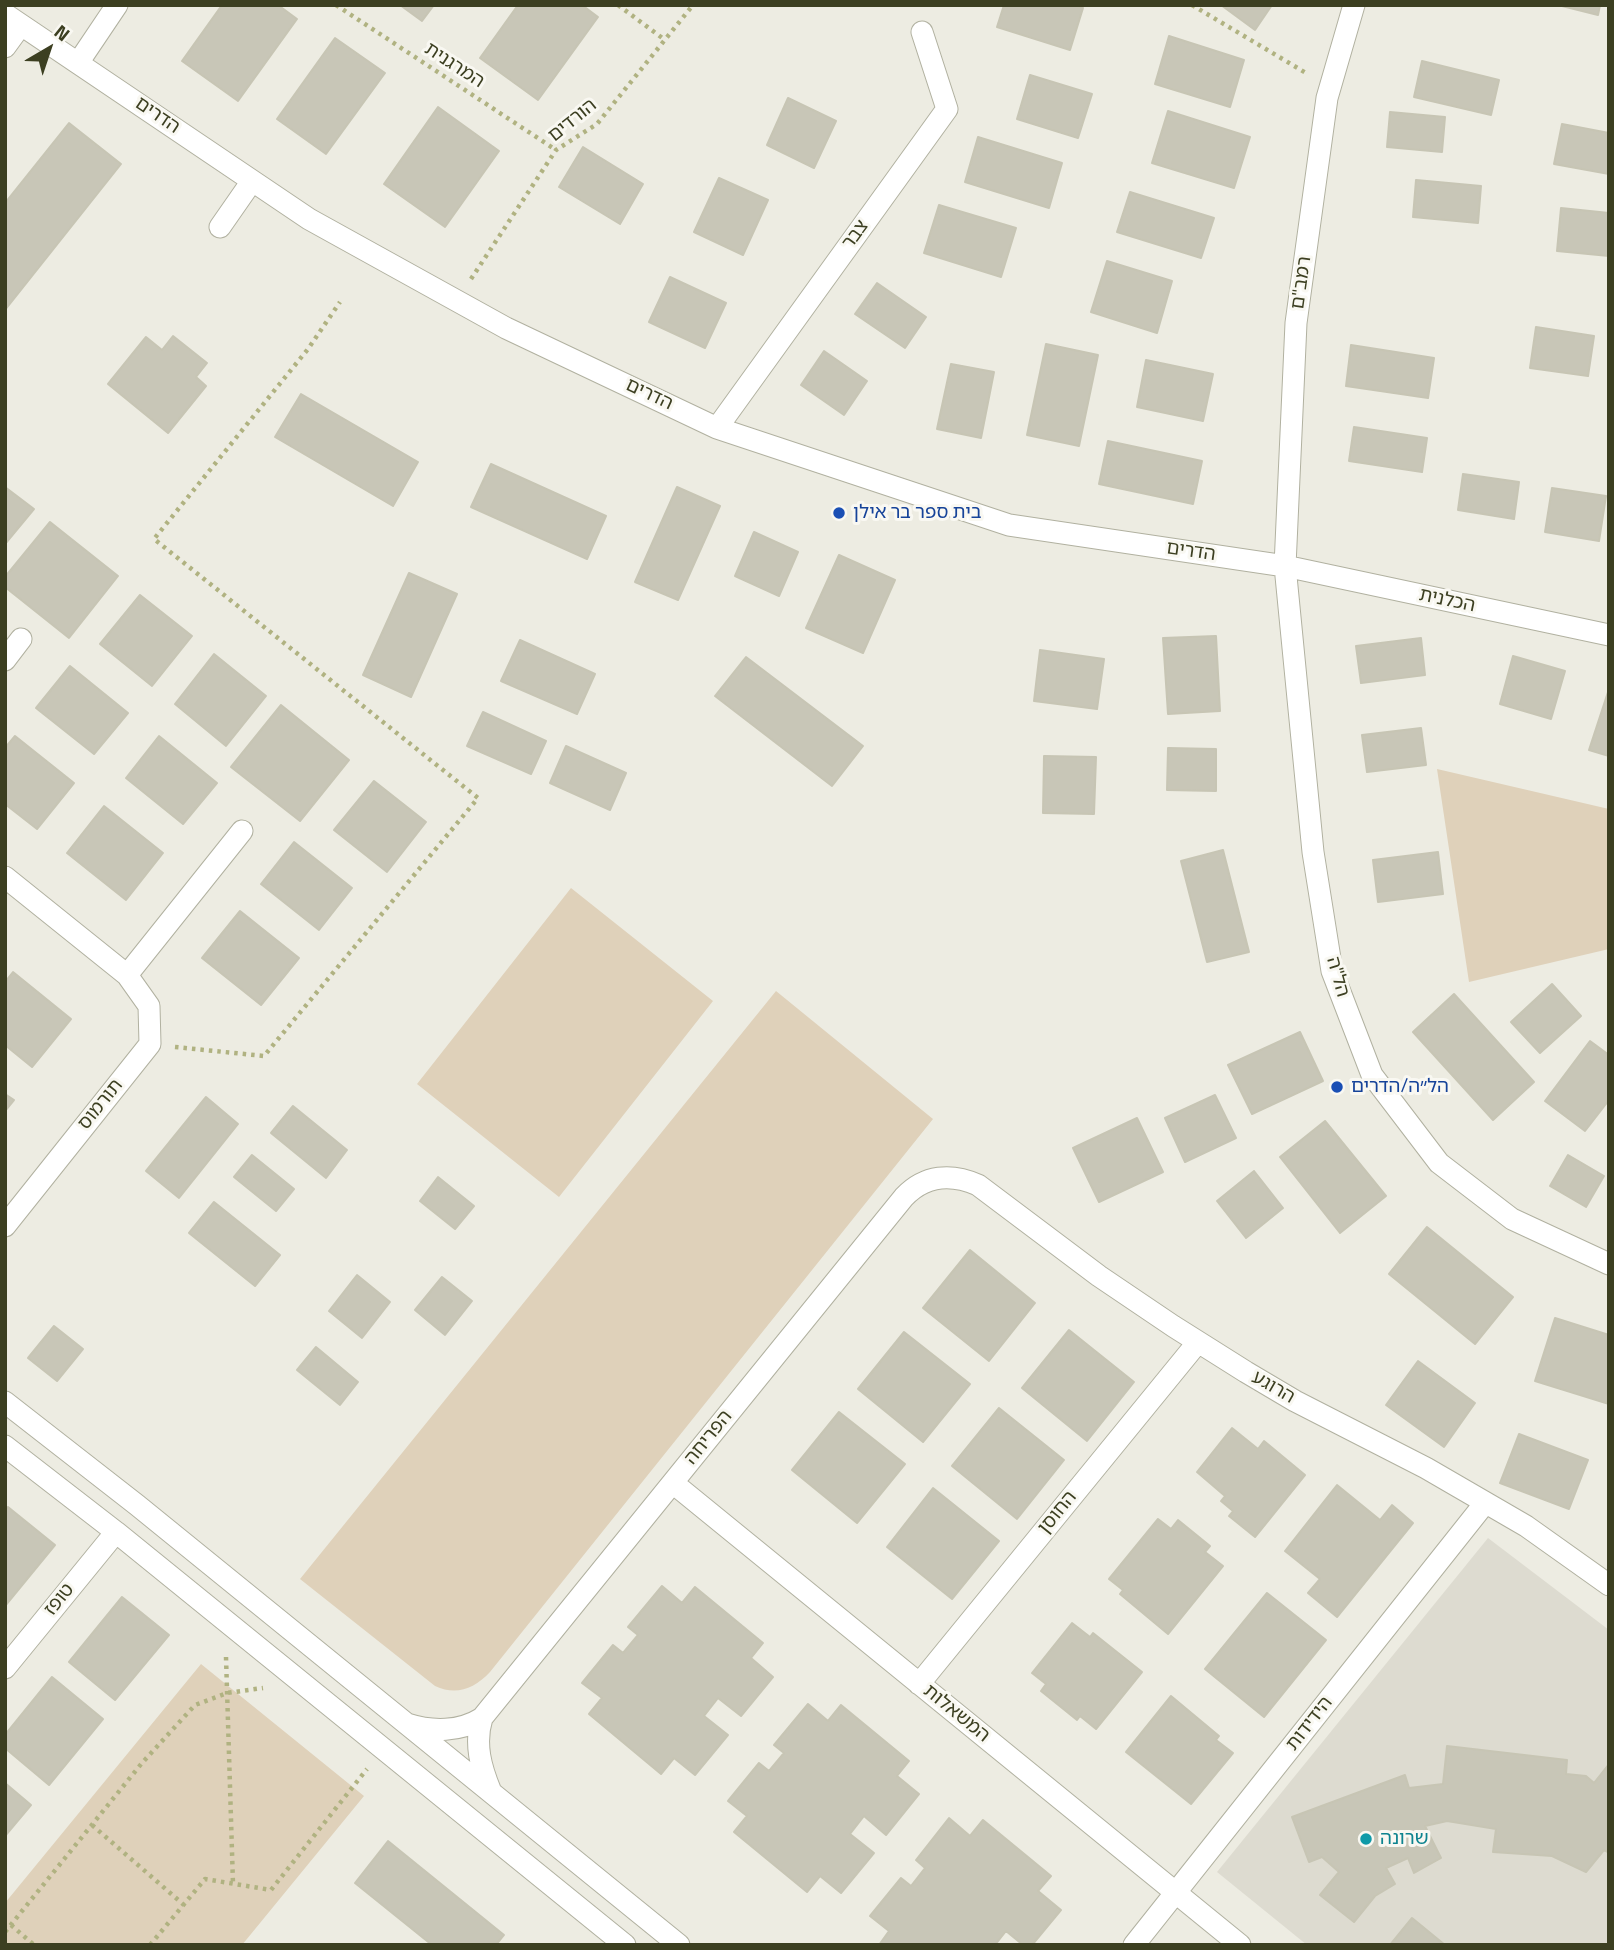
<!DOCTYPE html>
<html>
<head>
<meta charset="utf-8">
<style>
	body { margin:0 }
	#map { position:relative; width:1614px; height:1950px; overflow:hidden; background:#edece2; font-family:"Titillium Web",sans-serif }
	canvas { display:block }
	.frame { position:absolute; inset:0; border:7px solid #3c3f21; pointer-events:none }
	.north { position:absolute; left:14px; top:14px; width:70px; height:70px; -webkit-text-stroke:5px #f9f8f2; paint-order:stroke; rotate:39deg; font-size:19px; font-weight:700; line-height:28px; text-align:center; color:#3c3f21 }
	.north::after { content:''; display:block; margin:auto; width:24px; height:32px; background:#3c3f21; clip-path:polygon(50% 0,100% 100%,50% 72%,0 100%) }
</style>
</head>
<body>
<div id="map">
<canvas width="1614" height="1950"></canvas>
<div class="frame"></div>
<div class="north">N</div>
</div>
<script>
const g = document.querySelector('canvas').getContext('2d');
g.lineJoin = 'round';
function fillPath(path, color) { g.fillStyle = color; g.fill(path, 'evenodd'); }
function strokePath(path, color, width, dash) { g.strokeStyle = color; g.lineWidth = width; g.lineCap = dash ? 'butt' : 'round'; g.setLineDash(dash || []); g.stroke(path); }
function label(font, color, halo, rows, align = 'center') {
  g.font = font + ' "Titillium Web","Noto Sans Hebrew",sans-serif'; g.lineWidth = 6; g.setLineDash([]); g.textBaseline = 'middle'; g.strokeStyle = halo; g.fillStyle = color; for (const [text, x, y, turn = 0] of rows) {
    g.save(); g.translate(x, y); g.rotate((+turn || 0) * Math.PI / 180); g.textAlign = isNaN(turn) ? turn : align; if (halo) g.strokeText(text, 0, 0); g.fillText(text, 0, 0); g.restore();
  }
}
const built = new Path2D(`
	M1488 1538 1609 1630V1945H1307L1217 1872Z`);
const green = new Path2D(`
	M1437 769 1609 809V949L1469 982Z
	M571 888 713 1001 559 1197 417 1084Z
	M776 991 933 1119 490 1672C474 1689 456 1696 435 1686L300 1579Z
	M201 1664 364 1796 242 1945H5V1903Z`);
const building = new Path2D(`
	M222 5H278L297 19 238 101 182 61Z
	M400 5H434L422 21Z
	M518 5H582L598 17 538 100 480 58Z
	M1004 5H1075L1083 8 1070 50 997 27Z
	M1221 5H1272L1255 30Z
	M1558 5H1600L1598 15Z
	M1169 36 1244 60 1230 107 1155 84Z
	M335 38 385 73 326 154 277 119Z
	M1422 61 1499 80 1491 115 1414 97Z
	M1030 75 1092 94 1078 138 1017 119Z
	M788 98 836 121 814 168 767 145Z
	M438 107 499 151 445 227 384 184Z
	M1168 111 1250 137 1234 188 1152 163Z
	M1390 112 1445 117 1442 152 1387 147Z
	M69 123 121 164 5 310V203Z
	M1562 124 1609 133V174L1554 164Z
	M978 137 1062 163 1049 208 965 182Z
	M583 147 643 184 620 224 559 187Z
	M719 178 768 200 743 255 694 232Z
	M1416 180 1481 186 1478 223 1413 217Z
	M1130 192 1214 218 1201 258 1117 232Z
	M939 205 1016 228 1001 277 924 253Z
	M1561 208 1609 213V256L1557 251Z
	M1107 261 1172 281 1157 333 1091 312Z
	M670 277 726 303 705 348 649 322Z
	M877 283 926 317 905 348 855 314Z
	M1536 327 1594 336 1588 376 1530 368Z
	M173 336 207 363 196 377 206 386 168 433 108 384 146 337 162 350Z
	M1046 344 1098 355 1079 446 1027 435Z
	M1351 345 1434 358 1428 398 1346 386Z
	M824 351 867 381 844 415 801 385Z
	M1146 360 1213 374 1203 421 1137 407Z
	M951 364 994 372 981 438 937 429Z
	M301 394 418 462 393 506 275 437Z
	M1354 427 1427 438 1422 472 1349 461Z
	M1108 441 1202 461 1193 504 1099 484Z
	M491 464 606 516 587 559 471 507Z
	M1463 474 1519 482 1514 519 1458 510Z
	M5 487 34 509 5 544Z
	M677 487 720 506 678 600 635 582Z
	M1552 488 1606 496 1599 541 1545 532Z
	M50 522 118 576 69 638 5 587V577Z
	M754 532 798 552 779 596 735 576Z
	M839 555 895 580 863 653 806 628Z
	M409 573 457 594 411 697 363 675Z
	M140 595 192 636 152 686 100 644Z
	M1216 636 1220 711 1168 714 1163 638Z
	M1421 638 1425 675 1361 683 1356 646Z
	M520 640 595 674 577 714 501 681Z
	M1040 650 1104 659 1097 709 1034 701Z
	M214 654 266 696 226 746 175 704Z
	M1513 656 1565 671 1551 719 1500 704Z
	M746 657 863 746 832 786 715 696Z
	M70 666 128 713 94 754 36 708Z
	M1609 689V756L1589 750Z
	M281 705 349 760 300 821 231 767Z
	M483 712 546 741 531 774 467 746Z
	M1421 728 1426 765 1367 772 1362 735Z
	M15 736 74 783 37 829 5 804V748Z
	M159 736 217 783 183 824 126 778Z
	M566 746 626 773 610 810 550 783Z
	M1168 748 1216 749V791L1167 790Z
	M1044 756 1096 757 1094 814 1043 813Z
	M374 781 426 822 387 872 334 830Z
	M104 806 163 853 126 900 67 853Z
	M294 842 352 888 319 930 261 884Z
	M1223 850 1249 952 1207 962 1181 861Z
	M1438 852 1443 894 1378 902 1373 860Z
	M240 911 299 958 261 1005 202 958Z
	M13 972 71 1019 32 1067 5 1045V982Z
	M1552 984 1581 1016 1540 1053 1511 1022Z
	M1454 994 1534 1082 1493 1120 1413 1032Z
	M1300 1032 1323 1081 1252 1114 1228 1065Z
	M1590 1041 1609 1055V1100L1585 1131 1545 1101Z
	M5 1094 14 1100 5 1111Z
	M1215 1095 1236 1138 1185 1162 1165 1118Z
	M206 1097 238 1124 179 1198 146 1171Z
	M293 1106 347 1150 326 1178 271 1133Z
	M1137 1118 1163 1172 1099 1202 1073 1148Z
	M1325 1121 1386 1196 1340 1233 1280 1157Z
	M252 1155 294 1189 276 1211 234 1177Z
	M1568 1155 1604 1176 1586 1207 1550 1186Z
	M1254 1171 1283 1208 1246 1238 1217 1201Z
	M438 1177 474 1206 455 1229 420 1201Z
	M214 1202 280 1255 255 1286 189 1233Z
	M1427 1227 1513 1297 1475 1344 1389 1274Z
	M970 1250 1035 1303 989 1361 923 1308Z
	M357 1275 390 1302 362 1338 329 1311Z
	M442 1277 472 1301 445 1335 415 1310Z
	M1555 1318 1609 1335V1404L1535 1381Z
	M54 1326 83 1349 57 1381 28 1358Z
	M1069 1330 1134 1382 1087 1441 1022 1388Z
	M904 1332 970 1384 923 1442 858 1389Z
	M316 1347 358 1382 340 1405 297 1370Z
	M1418 1361 1475 1403 1444 1447 1386 1405Z
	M999 1408 1064 1460 1017 1519 952 1466Z
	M839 1412 905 1464 857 1523 792 1470Z
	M1232 1428 1258 1449 1264 1441 1305 1475 1255 1537 1229 1516 1233 1511 1221 1501 1225 1496 1197 1472Z
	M1519 1434 1588 1460 1569 1509 1500 1483Z
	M1337 1485 1380 1520 1392 1505 1413 1523 1337 1617 1308 1593 1320 1579 1285 1551Z
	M933 1488 999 1541 952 1599 887 1547Z
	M8 1507 55 1545 5 1606V1510Z
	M1158 1519 1171 1529 1178 1520 1210 1546 1205 1552 1223 1566 1168 1634 1120 1594 1123 1590 1109 1579Z
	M662 1586 682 1603 695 1587 763 1643 751 1658 773 1677 741 1716 718 1698 704 1716 728 1735 695 1775 674 1758 661 1774 589 1714 602 1698 582 1683 613 1645 623 1653 638 1635 628 1627Z
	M1267 1593 1326 1640 1264 1717 1205 1669Z
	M122 1597 169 1635 115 1700 69 1662Z
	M1072 1623 1090 1637 1093 1633 1142 1672 1096 1729 1080 1716 1077 1720 1041 1691 1046 1684 1032 1673Z
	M52 1677 103 1719 49 1785 5 1748V1735Z
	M1171 1696 1219 1736 1216 1740 1233 1753 1191 1804 1126 1752Z
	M808 1704 828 1721 841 1705 909 1761 897 1776 919 1794 886 1835 864 1816 850 1834 874 1853 841 1893 820 1876 807 1892 734 1832 747 1816 728 1801 759 1763 769 1771 784 1753 774 1745Z
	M1447 1746 1567 1760 1566 1774 1586 1776 1594 1783 1609 1764V1853L1604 1850 1586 1872 1552 1856 1493 1852 1496 1829 1447 1821 1425 1826 1441 1858 1414 1873 1408 1858 1386 1868 1395 1884 1375 1896 1354 1922 1320 1895 1339 1872 1322 1857 1309 1862 1292 1817 1405 1775 1409 1788 1443 1784Z
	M5 1783 31 1805 5 1836Z
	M949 1818 970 1836 983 1820 1051 1876 1038 1891 1061 1910 1032 1945H1023L1006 1931 995 1945H879L889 1931 870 1916 901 1878 911 1886 925 1868 916 1860Z
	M388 1841 504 1935 496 1945H432L355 1883Z
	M1412 1918 1445 1945H1390Z`);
const path = new Path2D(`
	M336 5 556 150
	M618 5 665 40
	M1192 5 1306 73
	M471 279 556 150 597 124 693 5
	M175 1047 264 1056 478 798 154 539 308 349 340 302
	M226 1657 233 1884
	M92 1825 184 1905
	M11 1925 34 1945
	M5 1932 142 1763 195 1705 227 1693 263 1688
	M150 1945 205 1879 271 1890 367 1769`);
const minor = new Path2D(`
	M1354 5 1327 98 1296 323 1285 566 1313 852 1332 971 1372 1075 1439 1163 1512 1219 1609 1264
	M5 14 309 219 506 328 717 428 1009 525 1285 566 1609 635
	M5 47 21 25
	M78 63 117 5
	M220 227 252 181
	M717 428 947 109 922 32
	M5 660 21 639
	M5 877 127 975 149 1006 150 1044 5 1226
	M127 975 242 831
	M5 1402 137 1505 679 1945
	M5 1446 116 1532 625 1945
	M673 1483 1240 1945
	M5 1668 116 1532
	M919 1684 1198 1342
	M482 1718C474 1744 481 1768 491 1792
	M407 1724C432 1732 460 1732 482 1718L904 1197C925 1175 951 1173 978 1185L1099 1276 1173 1326 1246 1372 1295 1401 1426 1468 1526 1526 1609 1585
	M1134 1945 1485 1503`);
const markers = [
	[839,513,7,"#1a4fb4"],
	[1337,1087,7,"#1a4fb4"],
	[1366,1839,7,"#0f9aa8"]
];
const streetNames = [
	["המרגנית",454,66,33],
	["הדרים",157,116,34],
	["הורדים",573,121,-39],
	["צבר",856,235,-54],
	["רמב\"ם",1302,283,-82],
	["הדרים",649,395,25],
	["הדרים",1191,552,8],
	["הכלנית",1447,601,12],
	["הל\"ה",1337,977,74],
	["תורמוס",101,1105,-51],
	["הרוגע",1273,1388,30],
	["הפריחה",709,1438,-51],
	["החוסן",1058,1513,-51],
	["טופז",60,1600,-51],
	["המשאלות",956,1714,39],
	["הידידות",1310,1724,-52]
];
const transitNames = [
	["בית ספר בר אילן",853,513],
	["הל״ה/הדרים",1351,1087]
];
const cultureNames = [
	["שרונה",1380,1839]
];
fillPath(built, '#dddbd0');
fillPath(green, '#dfd1ba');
fillPath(building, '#c8c6b7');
strokePath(building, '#c7c5b4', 2);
strokePath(minor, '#b1b1a0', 23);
strokePath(path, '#b0b281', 4.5, [3.5, 5]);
strokePath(minor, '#fff', 21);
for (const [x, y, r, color] of markers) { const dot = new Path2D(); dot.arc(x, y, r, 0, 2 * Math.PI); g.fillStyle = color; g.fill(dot); strokePath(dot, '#f9f8f2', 2.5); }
label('19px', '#3c3f21', '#f9f8f2', streetNames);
label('19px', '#164399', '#f9f8f2', transitNames, 'left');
label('19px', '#0d838f', '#f9f8f2', cultureNames, 'left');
</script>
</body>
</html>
